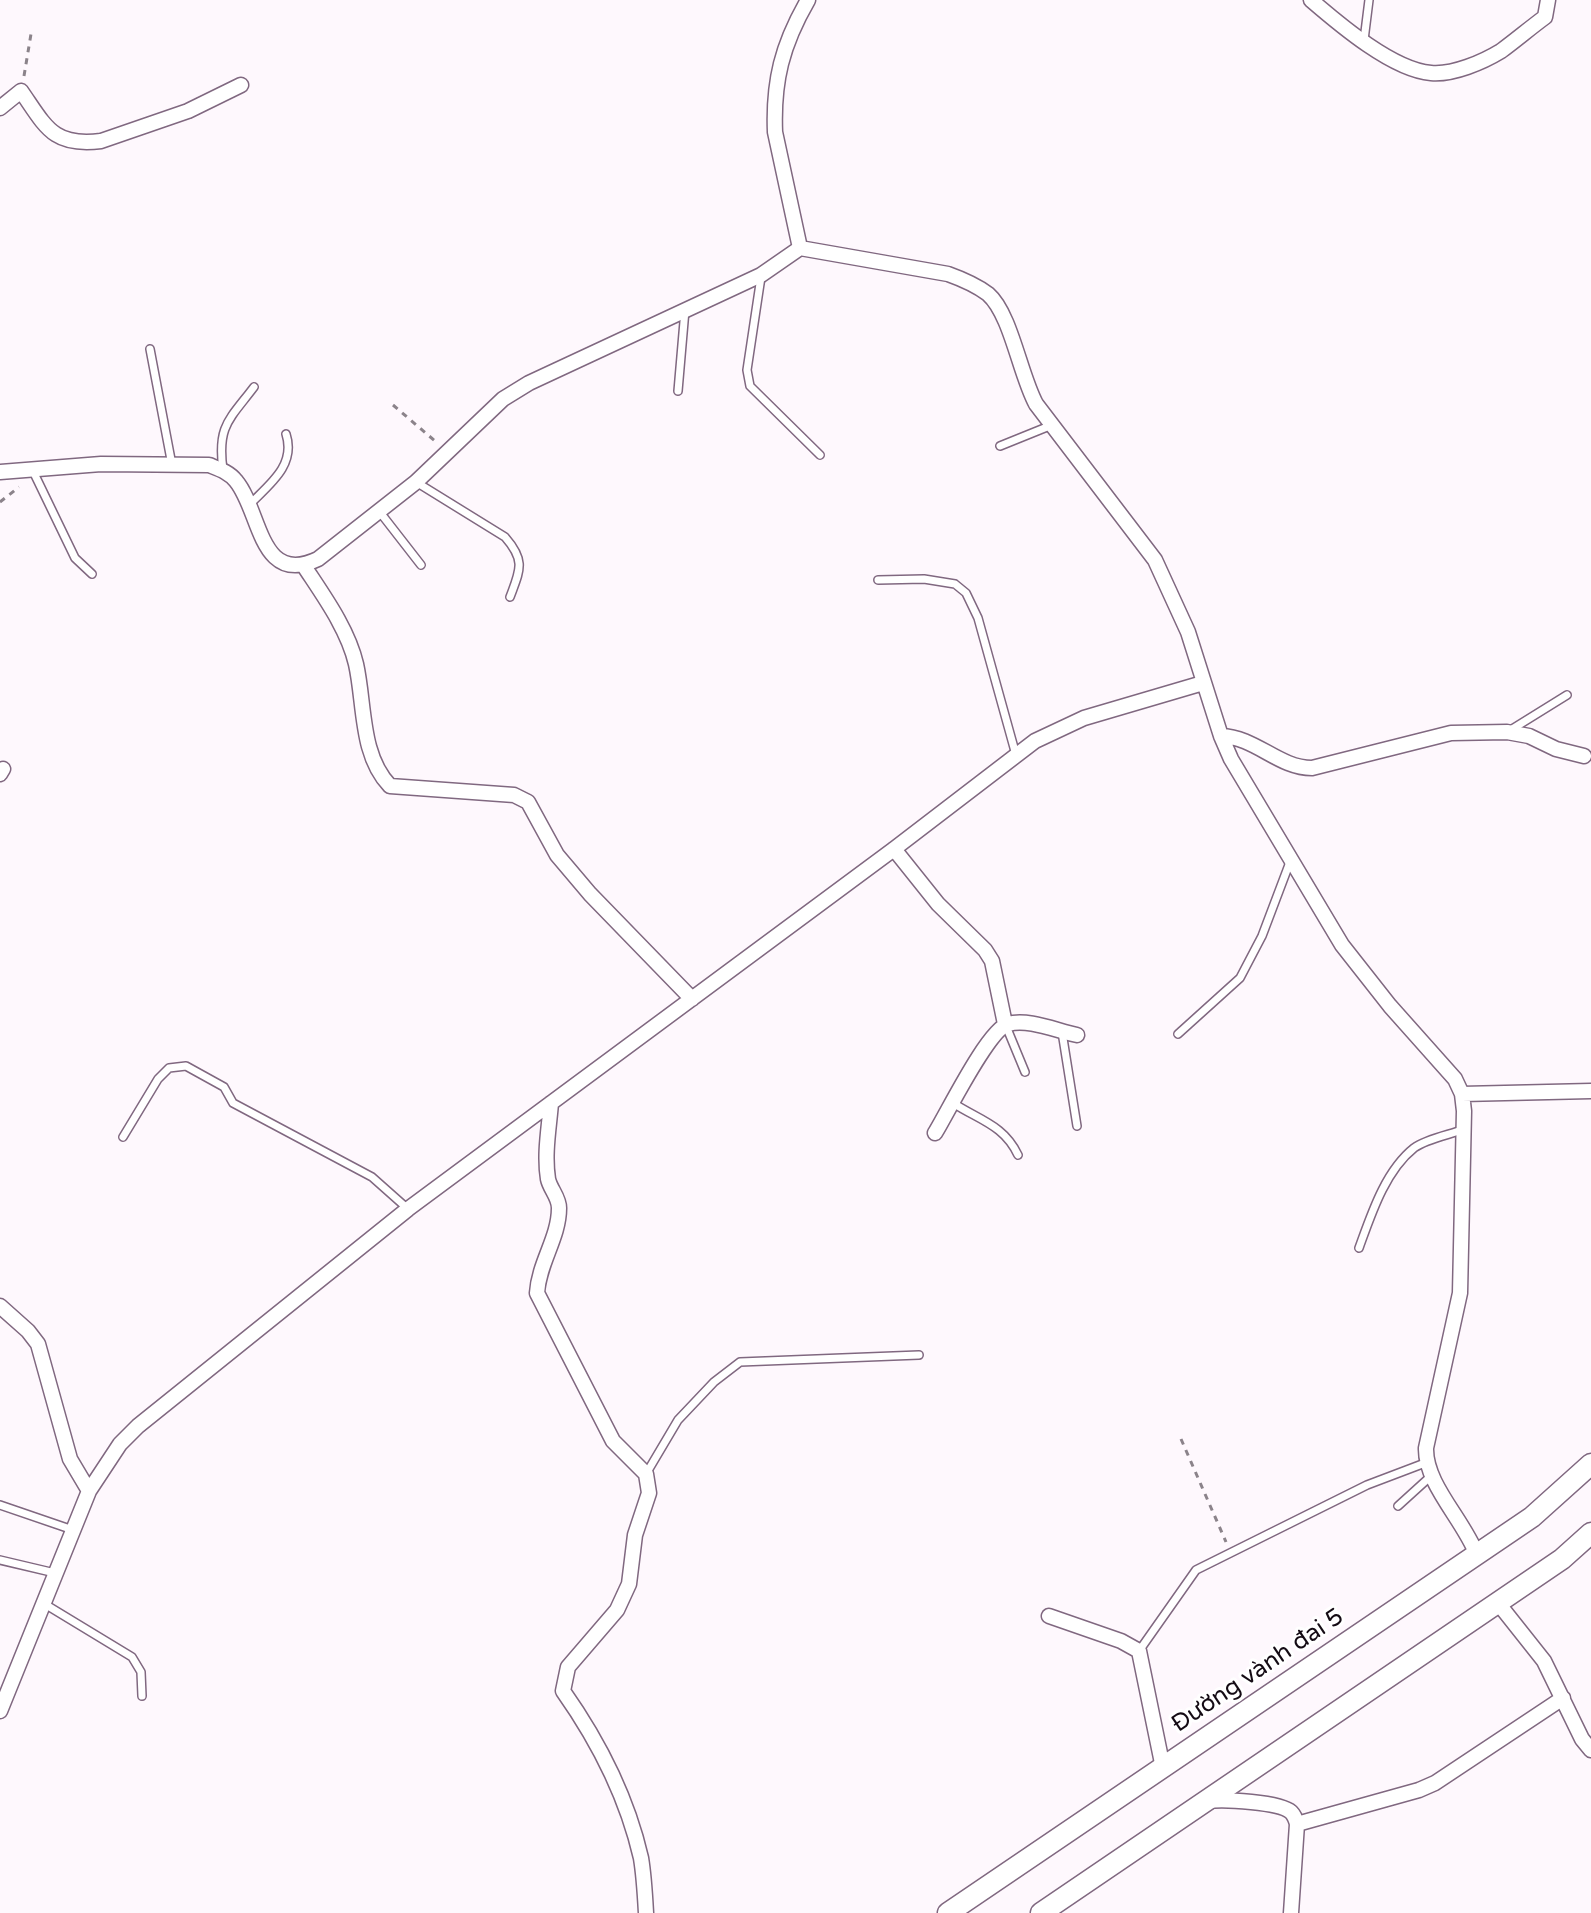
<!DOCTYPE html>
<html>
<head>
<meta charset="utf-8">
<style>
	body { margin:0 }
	canvas { display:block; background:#fef8fd }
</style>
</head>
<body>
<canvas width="1591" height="1913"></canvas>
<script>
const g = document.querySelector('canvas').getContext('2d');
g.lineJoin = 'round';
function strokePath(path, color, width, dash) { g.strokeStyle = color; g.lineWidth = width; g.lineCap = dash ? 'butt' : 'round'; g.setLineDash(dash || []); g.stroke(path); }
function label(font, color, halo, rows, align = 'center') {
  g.font = font + ' "Varela Round",sans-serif'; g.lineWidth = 6; g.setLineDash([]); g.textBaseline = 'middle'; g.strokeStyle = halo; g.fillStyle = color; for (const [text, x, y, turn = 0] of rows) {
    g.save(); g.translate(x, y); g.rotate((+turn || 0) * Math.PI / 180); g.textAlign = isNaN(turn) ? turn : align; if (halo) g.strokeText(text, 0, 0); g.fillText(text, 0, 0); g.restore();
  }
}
const path = new Path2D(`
	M24 76 31 34
	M393 405 435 441
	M0 502 19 487
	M1181 1439 1226 1542`);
const lane = new Path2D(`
	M1364 40 1369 0
	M761 277 747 370 750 386 820 455
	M150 349 172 465
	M678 391 685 310
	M1000 446 1052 425
	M32 469 75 558 92 574
	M223 470C217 426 229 420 254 387
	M416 482 505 537C526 561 520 570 510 597
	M250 504C270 484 296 465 286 434
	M379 511 421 565
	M878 580 924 579 955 584 966 593 978 618 1016 755
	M1509 731 1567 695
	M1006 1026 1025 1072
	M1062 1032 1077 1126
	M1178 1034 1240 978 1262 936 1290 862
	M953 1103C979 1120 1004 1125 1018 1155
	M123 1137 158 1079 169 1068 186 1066 224 1087 233 1103 372 1177 408 1209
	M1359 1248C1371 1215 1385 1171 1414 1148 1426 1139 1448 1135 1462 1130
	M646 1474 678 1420 714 1382 740 1362 919 1355
	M0 1505 73 1530
	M1398 1506 1431 1476
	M0 1560 55 1573
	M43 1603 132 1657 141 1672 142 1696
	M1139 1651 1196 1570 1367 1485 1425 1463`);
const street = new Path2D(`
	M1311 0C1340 25 1393 70 1431 73 1453 75 1483 62 1501 51 1516 40 1530 28 1545 17L1548 0
	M0 108 21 91C46 127 53 147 101 141L188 111 241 85
	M800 248 775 132C773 81 782 45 808 0
	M0 472 101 464 209 465C219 469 229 472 236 481 261 511 259 587 318 559L416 482 503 399 529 383 761 275 800 248 948 274C962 279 976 285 988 294 1011 314 1020 375 1036 404L1155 560 1188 632 1221 736 1231 759 1342 945 1390 1006 1455 1079 1462 1094 1464 1111 1460 1293 1426 1448C1425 1484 1463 1519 1477 1555
	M304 566C323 595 348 629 356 664 365 704 360 755 390 786L514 795 528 802 557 855 590 894 692 999
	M1221 736C1256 737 1278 768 1312 768L1451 733 1507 732 1529 736 1556 749 1584 756
	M0 774 3 769
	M894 849 938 904 985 950 992 961 1005 1024
	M1462 1094 1591 1091
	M551 1103C549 1128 544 1154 548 1179 550 1189 559 1197 559 1208 559 1238 539 1262 537 1293L613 1441 646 1474 649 1493 635 1535 629 1584 617 1610 568 1667 563 1691C599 1742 627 1797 641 1858 644 1876 645 1895 646 1913
	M935 1133C948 1112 988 1030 1008 1024 1028 1018 1057 1031 1077 1035
	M0 1306 28 1331 38 1344 70 1459 89 1491
	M1498 1603 1544 1661 1582 1739 1591 1750
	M1049 1616 1121 1641 1139 1651 1163 1768
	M0 1711 89 1491 120 1444 138 1426 408 1209 894 849 1035 741 1084 718 1203 683
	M1208 1801C1224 1799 1280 1802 1291 1812 1294 1815 1296 1820 1297 1824L1291 1913
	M1297 1824 1419 1790 1435 1783 1563 1698`);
const secondary = new Path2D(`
	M948 1913 1532 1517 1591 1464
	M1041 1913 1562 1559 1591 1533`);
const streetNames = [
	["Đường vành đai 5",1258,1671,-34]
];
strokePath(lane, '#806880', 10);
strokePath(street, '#806880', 17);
strokePath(secondary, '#806880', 23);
strokePath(path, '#8b838a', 3, [6, 6]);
strokePath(lane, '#fff', 7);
strokePath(street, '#fff', 14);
strokePath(secondary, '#fff', 20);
label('24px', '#140b14', '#fff', streetNames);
</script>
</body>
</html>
